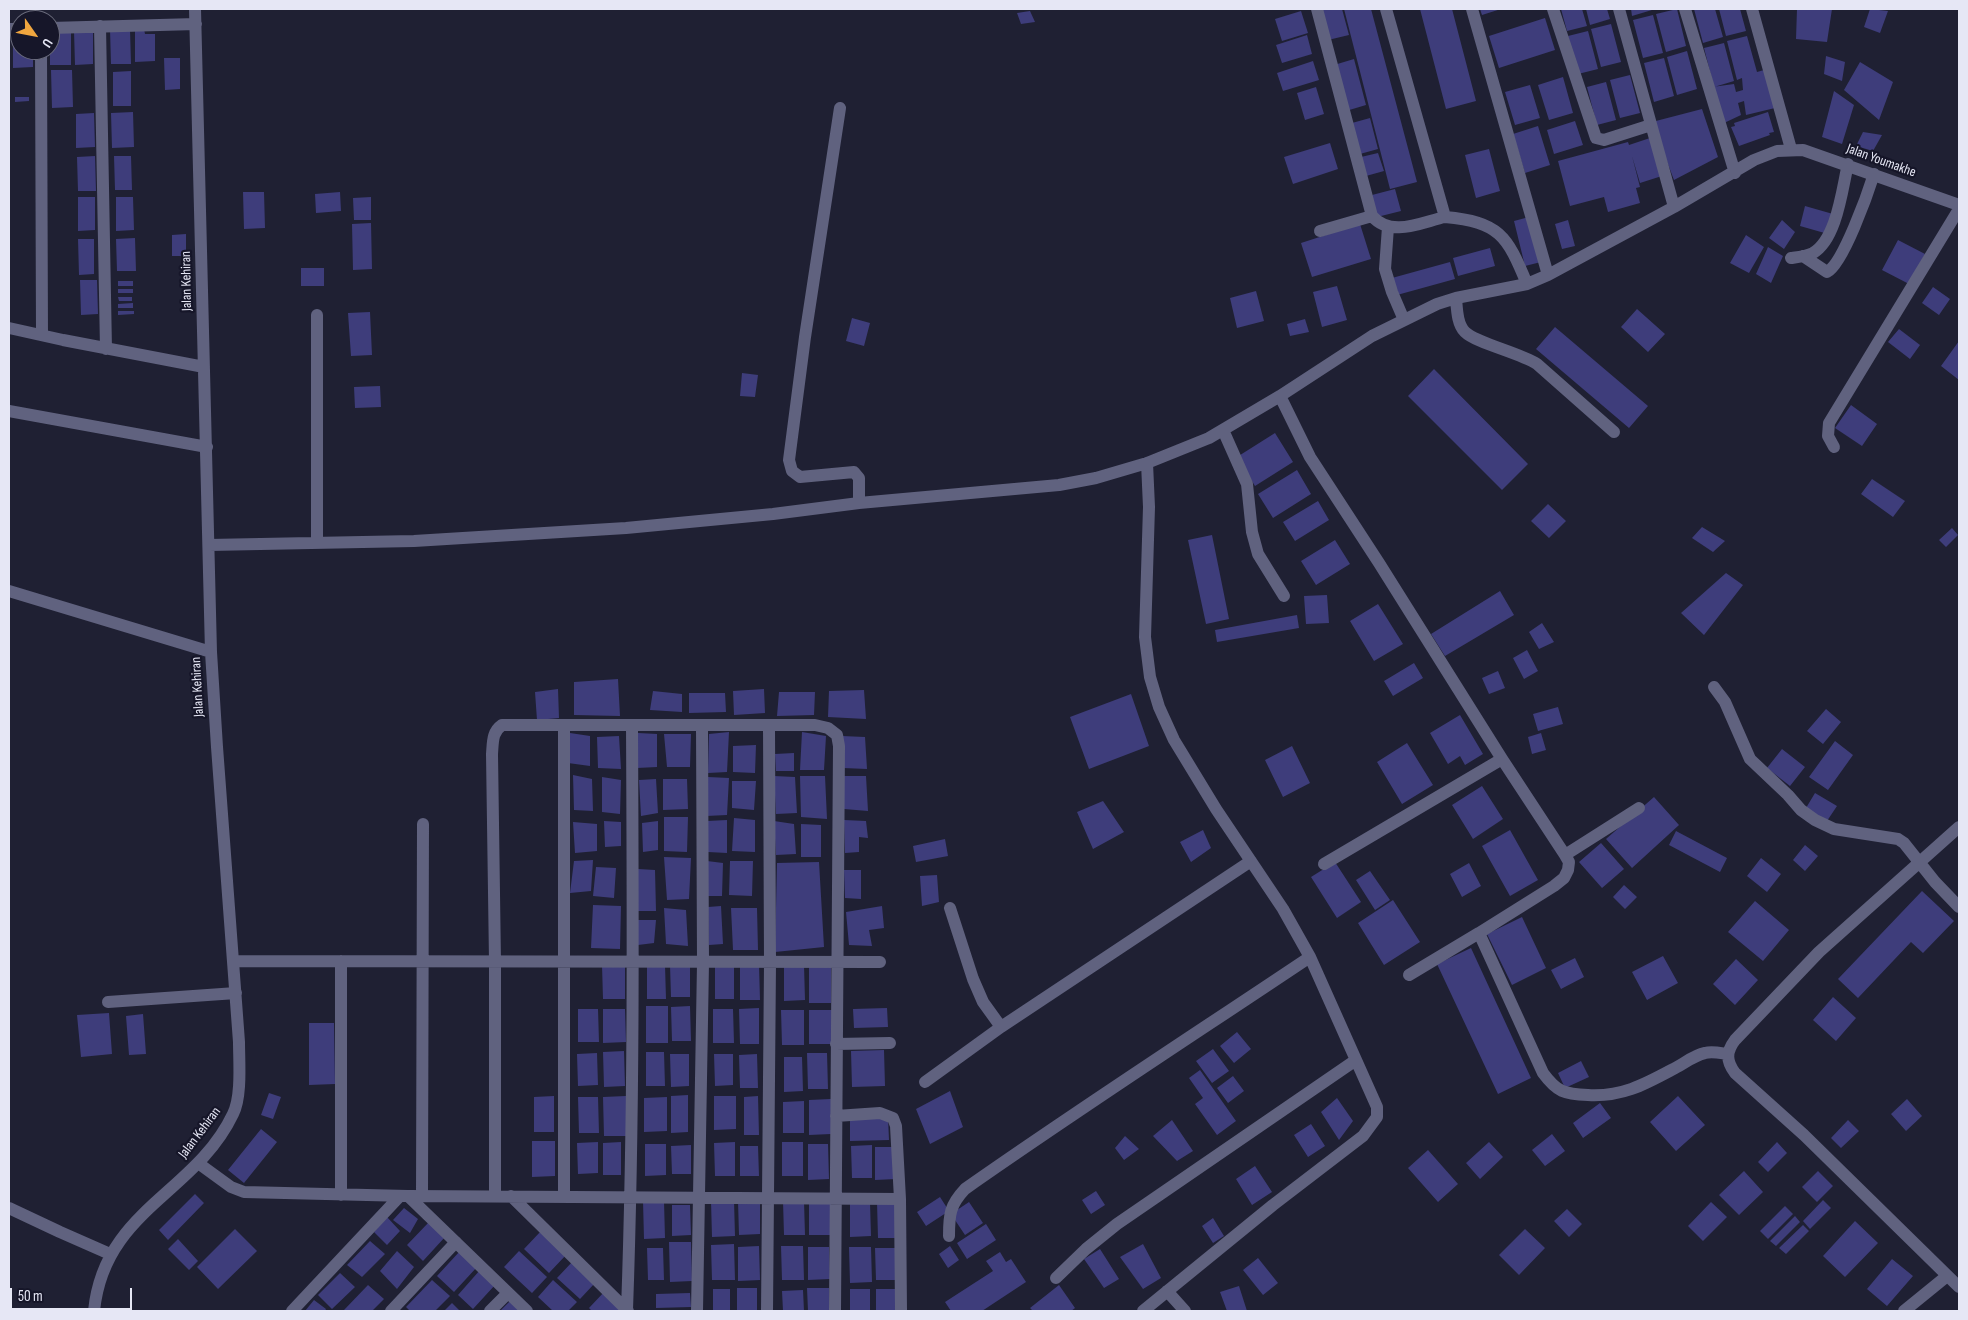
<!DOCTYPE html>
<html>
<head>
<meta charset="utf-8">
<style>
	body { margin:0 }
	#map { position:relative; width:1968px; height:1320px; overflow:hidden; background:#1f2033; font-family:"Sofia Sans Condensed",sans-serif }
	canvas { display:block }
	.frame { position:absolute; inset:0; border:10px solid #e6e7f5; pointer-events:none }
	.north { position:absolute; left:10px; top:10px; width:50px; height:50px; box-sizing:border-box; background:#161629; border:1px solid #696a7b; border-radius:50%; rotate:123deg; font-size:14px; font-weight:700; line-height:20px; text-align:center; color:#e6e7f5 }
	.north::after { content:''; display:block; margin:auto; width:18px; height:22px; background:#f0a63f; clip-path:polygon(50% 0,100% 100%,50% 72%,0 100%) }
	.scale { position:absolute; left:10px; top:1288px; width:122px; height:22px; box-sizing:border-box; border:2px solid #e6e7f5; border-top:0; padding-left:6px; font-size:15px; line-height:18px; white-space:nowrap; color:#e6e7f5; -webkit-text-stroke:4px #161629; paint-order:stroke }
</style>
</head>
<body>
<div id="map">
<canvas width="1968" height="1320"></canvas>
<div class="frame"></div>
<div class="north">U</div>
<div class="scale">50 m</div>
</div>
<script>
const g = document.querySelector('canvas').getContext('2d');
g.lineJoin = 'round';
function fillPath(path, color) { g.fillStyle = color; g.fill(path, 'evenodd'); }
function strokePath(path, color, width, dash) { g.strokeStyle = color; g.lineWidth = width; g.lineCap = dash ? 'butt' : 'round'; g.setLineDash(dash || []); g.stroke(path); }
function label(font, color, halo, rows, align = 'center') {
  g.font = font + ' "Sofia Sans Condensed",sans-serif'; g.lineWidth = 4.5; g.setLineDash([]); g.textBaseline = 'middle'; g.strokeStyle = halo; g.fillStyle = color; for (const [text, x, y, turn = 0] of rows) {
    g.save(); g.translate(x, y); g.rotate((+turn || 0) * Math.PI / 180); g.textAlign = isNaN(turn) ? turn : align; if (halo) g.strokeText(text, 0, 0); g.fillText(text, 0, 0); g.restore();
  }
}
const building = new Path2D(`
	M1319 9H1342L1349 35 1328 40Z
	M1344 9H1371L1417 182 1390 189Z
	M1420 9H1452L1476 101 1446 109Z
	M1480 9H1501L1482 15Z
	M1561 9H1582L1587 26 1567 31Z
	M1586 9H1607L1610 19 1590 25Z
	M1631 9H1652V10L1632 16Z
	M1677 9 1686 46 1666 52 1656 14Z
	M1694 9H1715L1723 37 1703 43Z
	M1719 9H1740L1746 31 1726 36Z
	M1797 9H1832L1827 42 1796 39Z
	M1870 9 1888 11 1880 33 1864 27Z
	M1030 11 1035 22 1021 24 1017 13Z
	M1301 11 1308 33 1282 41 1275 19Z
	M1653 15 1663 53 1643 58 1633 20Z
	M1545 18 1555 50 1499 68 1489 36Z
	M1611 24 1621 62 1601 67 1591 29Z
	M110 29H130L131 64H111Z
	M135 29H144L145 34H155V61L135 62Z
	M50 31H71V65H50Z
	M74 31H93V64L75 65Z
	M1588 31 1598 69 1578 74 1568 36Z
	M20 32V50H33V67L13 68V33Z
	M1307 35 1312 54 1282 63 1276 45Z
	M1747 36 1757 72 1764 70 1775 108 1746 115 1744 101 1738 103 1741 115 1724 123 1712 87 1734 84 1736 92 1743 90 1742 78 1737 80 1727 41Z
	M1724 43 1734 81 1714 87 1704 48Z
	M1687 51 1697 89 1677 95 1667 57Z
	M1826 56 1845 62 1842 81 1824 74Z
	M164 58H180V89L165 90Z
	M1664 58 1674 96 1654 102 1644 63Z
	M1354 59 1366 105 1346 111 1334 65Z
	M1313 61 1319 80 1283 91 1277 73Z
	M1860 62 1893 82 1879 120 1844 90Z
	M51 70H72L73 107 52 108Z
	M131 71V106H113V72Z
	M1630 75 1640 113 1620 118 1610 80Z
	M1563 77 1573 113 1549 120 1538 85Z
	M1606 82 1616 120 1597 125 1587 87Z
	M1530 85 1540 118 1515 125 1505 92Z
	M1316 87 1324 114 1305 120 1297 93Z
	M1834 91 1854 105 1842 144 1822 137Z
	M15 97H29V101L15 102Z
	M1702 109 1718 157 1674 180 1652 122Z
	M133 112 134 147 112 148 111 113Z
	M1768 112 1774 132 1769 133 1770 135 1739 146 1731 127 1735 126 1734 123Z
	M94 113 95 147 76 148V114Z
	M1370 118 1378 149 1360 154 1352 123Z
	M1575 121 1583 145 1554 154 1547 130Z
	M1538 126 1550 165 1525 173 1513 134Z
	M1863 132 1882 135 1873 151 1856 146Z
	M1653 137 1665 175 1640 183 1632 156 1640 187 1636 188 1640 203 1608 212 1604 197 1570 206 1558 161 1628 142 1629 145Z
	M1330 143 1338 169 1293 184 1284 157Z
	M1489 149 1500 191 1476 198 1465 155Z
	M1378 153 1384 171 1366 176 1361 157Z
	M95 156 96 191H78L77 157Z
	M114 156H131L132 190H115Z
	M1395 189 1401 211 1377 217 1372 195Z
	M243 192H264L265 228 244 229Z
	M340 192 341 211 316 213 315 194Z
	M78 197H95V230L78 231Z
	M116 197H133L134 230 116 231Z
	M371 197V220H354L353 198Z
	M1805 206 1833 214 1828 234 1800 226Z
	M1529 217 1541 262 1525 266 1514 221Z
	M1568 220 1575 246 1562 249 1555 224Z
	M1782 220 1795 232 1784 249 1769 238Z
	M371 223 372 269 353 270 352 224Z
	M1360 224 1371 259 1312 277 1301 243Z
	M186 234V256H172V235Z
	M1746 235 1764 247 1749 273 1730 263Z
	M135 238 136 271H117L116 239Z
	M78 239H94V274L79 275Z
	M1898 240 1925 254 1909 284 1882 270Z
	M1768 247 1783 256 1771 283 1756 274Z
	M1490 248 1495 266 1458 276 1453 258Z
	M1450 262 1455 279 1397 295 1392 278Z
	M301 268H324V286H301Z
	M80 280H97L98 314 81 315Z
	M118 281H133V286H118Z
	M1337 286 1347 320 1322 327 1313 292Z
	M1933 287 1950 299 1939 315 1922 303Z
	M118 289H133V293H118Z
	M1256 291 1264 321 1237 328 1230 298Z
	M118 297H132V301H119Z
	M133 303V308H118V304Z
	M1637 309 1665 334 1648 352 1621 327Z
	M118 311H134V314L118 315Z
	M370 312 372 355 351 356 348 313Z
	M852 318 870 323 864 346 846 341Z
	M1305 319 1309 332 1290 336 1287 324Z
	M1555 327 1648 406 1629 428 1536 349Z
	M1899 329 1920 345 1910 359 1888 342Z
	M1959 341V380L1941 366Z
	M1434 369 1528 464 1502 490 1408 396Z
	M742 373 758 375 755 397 740 396Z
	M380 386 381 407 355 408 354 387Z
	M1851 405 1877 424 1862 446 1835 428Z
	M1275 433 1293 462 1255 486 1237 457Z
	M1297 470 1311 494 1273 518 1258 494Z
	M1872 479 1905 501 1893 517 1861 494Z
	M1318 501 1329 520 1295 541 1283 522Z
	M1548 504 1566 521 1549 538 1531 521Z
	M1702 527 1725 541 1713 552 1692 538Z
	M1952 528 1958 535 1946 547 1939 540Z
	M1212 535 1229 619 1206 624 1188 540Z
	M1335 540 1350 564 1316 585 1301 561Z
	M1726 573 1743 585 1704 635 1681 613Z
	M1500 591 1514 615 1445 656 1431 634Z
	M1327 595 1329 623 1306 624 1304 596Z
	M1378 604 1403 644 1374 661 1350 621Z
	M1297 615 1299 628 1217 642 1215 630Z
	M1542 623 1554 642 1539 649 1529 632Z
	M1527 650 1538 671 1524 679 1513 658Z
	M1414 663 1423 678 1393 696 1384 681Z
	M1498 671 1505 688 1489 694 1482 678Z
	M618 679 620 716 574 715V682Z
	M558 689 559 718 537 720 535 692Z
	M764 689 765 713 734 715 733 691Z
	M864 690 866 719 828 717 829 691Z
	M653 691 682 694V712L650 710Z
	M779 692H815L814 715 777 716Z
	M689 693H725L726 712 689 713Z
	M1131 694 1149 746 1089 769 1070 717Z
	M1558 707 1563 724 1538 731 1533 714Z
	M1826 709 1841 722 1823 744 1807 731Z
	M1460 715 1483 754 1465 765 1460 756 1448 764 1430 733Z
	M729 732 727 772 708 773 709 734Z
	M802 732 826 736 824 770H800Z
	M570 733 590 736V766L568 763Z
	M638 733 657 734V767L637 768Z
	M1541 733 1546 750 1532 754 1528 737Z
	M664 734H691L690 767H667Z
	M619 736 621 769 598 768 597 737Z
	M842 736 865 737 867 769 843 768Z
	M1835 741 1853 755 1828 790 1809 777Z
	M1407 743 1433 785 1402 804 1377 762Z
	M756 745 755 773 733 772V746Z
	M1292 746 1310 783 1283 797 1265 760Z
	M1782 749 1805 767 1790 786 1767 768Z
	M794 753V771H776L775 754Z
	M573 775 592 779 593 811 574 810Z
	M774 776 795 777 797 813 776 814Z
	M800 776H825L827 819 801 817Z
	M843 776H866L868 811 844 809Z
	M602 777 621 780 620 814 602 812Z
	M708 777 729 778 727 815 706 816Z
	M656 779 658 813 641 816 639 780Z
	M663 779H687L688 809 663 810Z
	M732 781H756L754 810 732 808Z
	M1482 786 1503 819 1473 839 1452 805Z
	M1815 793 1837 806 1827 821 1806 808Z
	M1654 797 1679 825 1632 868 1606 839Z
	M1103 801 1124 832 1093 849 1077 812Z
	M664 817H688L687 852 664 851Z
	M734 818 755 820V852L732 851Z
	M727 820V853L708 852 707 821Z
	M844 820 866 821 868 838 859 837V852L845 853Z
	M604 821 621 822V846L605 847Z
	M658 821V850L643 852 642 823Z
	M774 821 794 824 796 854 776 855Z
	M573 822 597 824V851L575 853Z
	M801 824 821 825V857H801Z
	M1203 830 1211 848 1191 862 1180 842Z
	M1510 830 1538 880 1510 896 1482 846Z
	M1676 831 1727 858 1720 872 1669 845Z
	M945 839 948 856 916 862 913 846Z
	M1601 843 1624 869 1602 888 1579 862Z
	M1805 845 1818 856 1805 871 1793 860Z
	M664 857 691 858 689 899 667 900Z
	M1761 858 1781 874 1767 892 1747 876Z
	M593 860 591 891 570 893 574 861Z
	M707 861 723 863 722 896H707Z
	M730 861H753L752 896 729 895Z
	M819 862 824 947 775 952 777 863Z
	M1335 862 1361 902 1337 918 1311 877Z
	M1469 863 1481 886 1462 897 1450 874Z
	M596 867 616 868 614 898 593 896Z
	M638 869 655 870 656 911H637Z
	M844 870H861V899L845 898Z
	M1370 871 1390 900 1375 910 1356 880Z
	M937 875 939 902 922 906 920 876Z
	M1624 885 1637 897 1625 909 1613 897Z
	M1922 891 1954 921 1923 953 1911 942 1858 998 1838 979Z
	M1393 900 1420 942 1384 965 1358 923Z
	M1755 901 1789 930 1763 961 1728 932Z
	M593 905 621 906 620 949 591 948Z
	M721 906 723 944 709 945 708 907Z
	M882 906 884 928 869 930 872 946 849 945 846 912Z
	M664 908 686 910 688 946 666 944Z
	M731 908H757L758 950H733Z
	M1522 917 1546 968 1512 985 1487 934Z
	M637 920H656L654 943 638 945Z
	M1471 948 1531 1078 1498 1094 1437 964Z
	M1663 956 1678 983 1647 1000 1632 972Z
	M1575 958 1584 977 1561 989 1551 970Z
	M1736 959 1758 980 1735 1005 1713 984Z
	M690 964V997H671L670 965Z
	M759 964 760 1000H740V965Z
	M602 965H625V999H603Z
	M647 965H665L666 999H647Z
	M734 965V999H715V966Z
	M784 965H804L805 1000 784 1001Z
	M831 966V1003H809V967Z
	M1833 997 1856 1018 1836 1041 1813 1020Z
	M646 1006H668V1043H646Z
	M690 1006 691 1041H672L671 1007Z
	M759 1008V1044H740L739 1009Z
	M887 1008 888 1027 854 1028 853 1009Z
	M578 1009H598L599 1042H578Z
	M603 1009H625L626 1042 603 1043Z
	M713 1009H733L734 1043H713Z
	M781 1010H804V1045H782Z
	M809 1010H832V1044H809Z
	M109 1013 112 1054 81 1057 77 1015Z
	M143 1014 146 1054 129 1055 126 1016Z
	M309 1023H334L335 1084 309 1085Z
	M1237 1032 1251 1049 1234 1063 1220 1046Z
	M1213 1049 1229 1071 1212 1083 1196 1061Z
	M884 1050 885 1086 852 1087 851 1051Z
	M624 1051 625 1086 604 1087 603 1052Z
	M646 1052H664L665 1086H646Z
	M597 1053 598 1085 578 1086 577 1054Z
	M807 1053H827L828 1089H808Z
	M670 1054H689V1086L671 1087Z
	M714 1054H733V1085L715 1086Z
	M757 1054 758 1088H740L739 1055Z
	M784 1057H802L803 1091 784 1092Z
	M1581 1061 1589 1077 1565 1088 1558 1073Z
	M1200 1070 1236 1121 1217 1135 1195 1104 1203 1098 1189 1078Z
	M1233 1076 1244 1091 1228 1103 1217 1088Z
	M950 1091 963 1127 930 1144 916 1109Z
	M269 1093 281 1097 273 1119 261 1115Z
	M688 1095V1132L671 1133V1096Z
	M554 1096V1132H534V1097Z
	M626 1096 627 1136H604L603 1097Z
	M714 1096H736V1129L714 1130Z
	M758 1096 759 1135H744V1097Z
	M1678 1096 1705 1125 1676 1151 1650 1122Z
	M578 1097H598L599 1133H579Z
	M667 1097V1131L644 1132V1098Z
	M1337 1098 1353 1121 1339 1140 1321 1112Z
	M831 1099V1134L809 1135V1100Z
	M1907 1099 1922 1116 1906 1131 1891 1114Z
	M804 1101V1133H783V1102Z
	M1600 1103 1611 1118 1583 1138 1573 1123Z
	M888 1117 889 1140 850 1141V1118Z
	M1172 1120 1193 1151 1177 1161 1153 1136Z
	M1848 1120 1859 1131 1841 1148 1831 1138Z
	M1311 1124 1325 1146 1308 1157 1294 1135Z
	M261 1129 277 1142 244 1183 228 1170Z
	M1552 1134 1565 1151 1545 1166 1532 1150Z
	M1125 1136 1139 1149 1124 1160 1115 1148Z
	M532 1141H555V1176L532 1177Z
	M598 1142V1173L578 1174 577 1143Z
	M621 1142V1175H603V1143Z
	M735 1142V1176H715L714 1143Z
	M782 1142H803V1176H782Z
	M1489 1142 1503 1157 1480 1179 1466 1163Z
	M1777 1142 1787 1153 1768 1172 1758 1162Z
	M645 1144H666V1175L645 1176Z
	M808 1144H828L829 1179 808 1180Z
	M691 1145V1174H672L671 1146Z
	M872 1145V1178H852L851 1146Z
	M740 1146H758L759 1176H740Z
	M875 1147H896V1179L875 1180Z
	M1428 1150 1458 1184 1438 1202 1408 1168Z
	M1255 1166 1272 1192 1252 1205 1236 1179Z
	M1744 1171 1763 1192 1739 1215 1719 1195Z
	M1818 1171 1833 1186 1817 1202 1802 1187Z
	M1096 1191 1105 1205 1091 1214 1082 1200Z
	M195 1194 204 1203 168 1240 159 1230Z
	M940 1197 949 1211 926 1226 917 1212Z
	M734 1200 735 1236 712 1237 711 1201Z
	M760 1200V1234L739 1235 738 1201Z
	M809 1200H831L832 1235H809Z
	M1823 1200 1831 1208 1810 1229 1803 1221Z
	M643 1201H664L665 1238 644 1239Z
	M783 1201H804L805 1235H784Z
	M898 1201 899 1238H878L877 1202Z
	M850 1202H870L871 1236 850 1237Z
	M969 1202 983 1223 965 1235 951 1214Z
	M1711 1202 1727 1217 1703 1241 1688 1226Z
	M672 1205H690L691 1235 672 1236Z
	M1785 1206 1793 1214 1768 1239 1760 1231Z
	M404 1208 418 1219 410 1233 393 1220Z
	M1567 1209 1582 1224 1569 1237 1554 1221Z
	M1795 1216 1800 1222 1776 1246 1770 1241Z
	M387 1217 400 1231 387 1245 374 1232Z
	M1213 1218 1224 1236 1213 1243 1202 1226Z
	M1855 1221 1878 1243 1845 1277 1823 1256Z
	M429 1222 445 1237 423 1261 407 1245Z
	M986 1224 996 1240 967 1259 957 1243Z
	M1803 1225 1809 1231 1786 1254 1779 1248Z
	M235 1229 257 1251 218 1289 197 1267Z
	M1525 1229 1545 1248 1519 1275 1499 1255Z
	M541 1231 566 1255 549 1273 524 1249Z
	M178 1239 198 1261 189 1270 168 1249Z
	M370 1241 385 1254 362 1277 347 1265Z
	M669 1242H691L692 1281 670 1282Z
	M734 1244 735 1280H712L711 1245Z
	M1143 1244 1161 1278 1143 1289 1120 1257Z
	M759 1246 760 1280 738 1281V1247Z
	M781 1246H803L804 1280H782Z
	M950 1246 959 1260 948 1268 939 1254Z
	M808 1247H829L830 1279 808 1280Z
	M849 1247H871L872 1282 850 1283Z
	M647 1248H663L664 1280H648Z
	M875 1248H899V1280H876Z
	M1100 1249 1119 1279 1104 1288 1084 1259Z
	M397 1251 414 1267 397 1289 380 1271Z
	M460 1251 477 1267 454 1292 437 1276Z
	M519 1251 547 1277 532 1293 504 1267Z
	M1000 1252 1006 1262 1011 1259 1026 1282 982 1311H951L945 1302 993 1271 986 1261Z
	M1258 1258 1278 1283 1263 1295 1243 1270Z
	M1892 1259 1913 1276 1887 1306 1867 1289Z
	M573 1261 595 1283 580 1299 557 1278Z
	M480 1270 495 1285 473 1309 458 1295Z
	M340 1273 355 1287 332 1309 318 1295Z
	M432 1280 450 1296 435 1311H410L406 1307Z
	M553 1280 577 1302 568 1311H553L538 1297Z
	M368 1285 384 1299 372 1311H346L344 1310Z
	M1059 1285 1075 1308 1071 1311H1033L1030 1308Z
	M1239 1286 1247 1311H1227L1220 1292Z
	M737 1288H757V1311H737Z
	M807 1288H829V1311H808Z
	M713 1289H730V1311H713Z
	M850 1289H870V1311H850Z
	M876 1289H898V1311H876Z
	M803 1290 804 1311H783L782 1291Z
	M605 1291 627 1311H592L589 1308Z
	M690 1293 691 1307 656 1308V1294Z
	M512 1299 526 1311H500Z
	M314 1300 326 1309 325 1311H305Z
	M452 1303 460 1311H444Z`);
const minor = new Path2D(`
	M1317 9 1372 216C1391 238 1422 222 1445 217
	M1386 9 1445 217C1499 222 1507 235 1527 284
	M1472 9 1548 275
	M1553 9 1596 138 1604 140 1651 125
	M1619 9 1674 207
	M1685 9 1735 173
	M1752 9 1791 149
	M100 26 106 349
	M50 28 196 24
	M9 29H20
	M41 50 42 335
	M840 108 805 337 789 460 792 471 800 477 854 472 859 478V503
	M1388 227 1385 269 1392 292 1404 320
	M1320 231 1372 216
	M1803 256 1827 272C1843 264 1868 193 1874 174
	M1791 258C1798 257 1807 256 1813 253 1837 239 1842 189 1848 164
	M1456 298C1457 309 1457 324 1465 332 1476 343 1520 353 1537 364L1614 432
	M317 315V543
	M9 328 63 340 204 367
	M1280 396 1310 457 1379 563 1502 759 1565 855 1569 862 1568 870 1564 878 1554 886 1479 933 1543 1073C1557 1092 1564 1094 1588 1095 1624 1097 1647 1083 1677 1067 1686 1062 1695 1055 1705 1053 1712 1051 1720 1053 1727 1054
	M9 411 207 447
	M1223 430 1247 484 1252 532 1258 554 1284 596
	M1834 447 1828 436 1829 423 1959 209
	M209 545 414 541 626 528 773 514 859 503 1059 485 1096 478 1147 463 1209 438 1280 396 1372 336 1437 304 1456 298 1527 284 1548 275 1674 207 1754 160 1777 151 1803 150 1959 205
	M9 591 211 652
	M1714 687 1725 702 1750 759 1788 795 1801 810 1815 820 1834 829 1898 839 1904 843 1935 882 1959 907
	M564 725V1197
	M1959 827 1819 952 1735 1040C1726 1052 1726 1061 1735 1073L1804 1135 1959 1287
	M1565 855 1639 808
	M1324 864 1502 759
	M950 908 973 979 983 1002 1001 1027
	M233 961 880 962
	M1409 975 1479 933
	M108 1002 236 993
	M836 1044 890 1043
	M925 1082 1001 1027 1251 861
	M836 1116 880 1113 893 1118 896 1126 900 1199
	M198 1163 231 1187 244 1192 408 1196 900 1199 901 1311
	M341 1195V961
	M408 1196 527 1311
	M422 1196 423 824
	M495 1196V962L492 754C493 742 492 732 502 725H815L828 728 837 735 839 746 835 1311
	M511 1196 628 1311
	M9 1208 60 1232 110 1254
	M949 1236C949 1214 950 1205 965 1189 1079 1109 1195 1034 1310 957
	M1056 1278 1086 1249 1117 1224 1356 1060
	M1167 1291 1185 1311
	M627 1310C634 1115 633 920 632 725
	M94 1311C104 1210 195 1194 233 1114 242 1096 239 1062 239 1042L217 747 211 652 195 9
	M292 1311 400 1196
	M391 1311 456 1242
	M490 1311 508 1293
	M697 1311 703 963 702 726
	M767 1311 770 963 769 726
	M1143 1311 1273 1205 1363 1136 1377 1117V1107L1310 957 1283 909 1216 809 1174 740 1159 707 1150 677 1145 637 1149 507 1147 463
	M1904 1311 1947 1276`);
const streetNames = [
	["Jalan Youmakhe",1881,161,20],
	["Jalan Kehiran",187,281,-91],
	["Jalan Kehiran",198,687,-93],
	["Jalan Kehiran",200,1133,-53]
];
fillPath(building, '#3e3d7b');
strokePath(minor, '#60627f', 12);
label('14px', '#e6e7f5', '#161629', streetNames);
</script>
</body>
</html>
